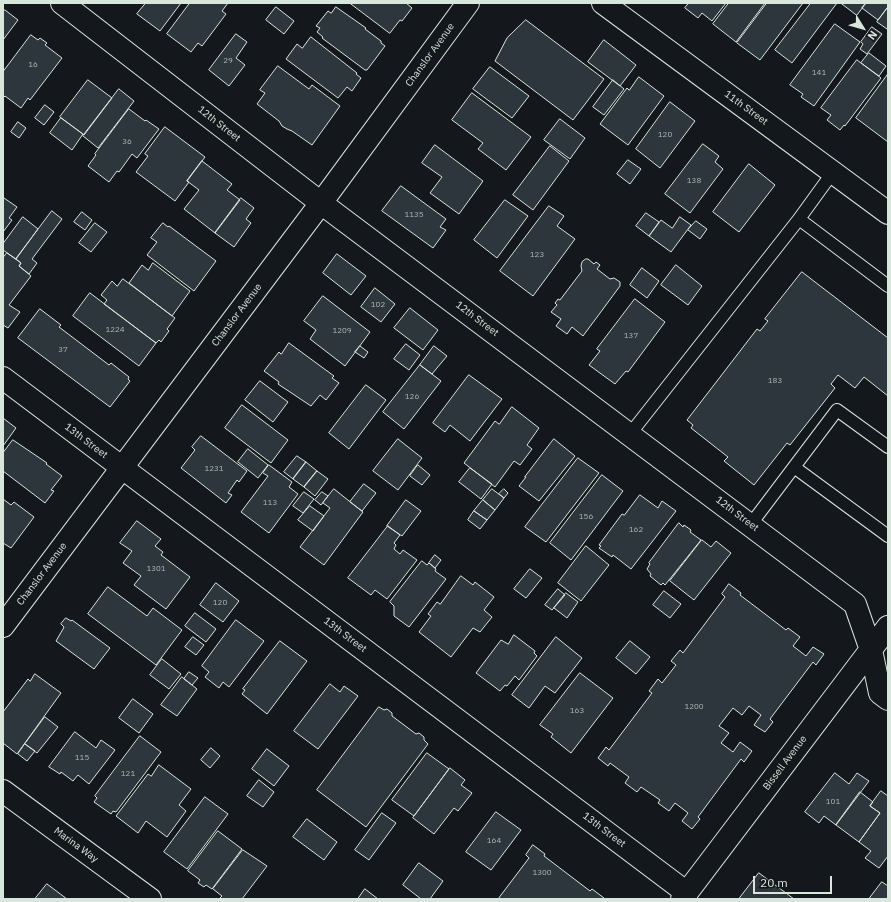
<!DOCTYPE html>
<html>
<head>
<meta charset="utf-8">
<style>
	body { margin:0 }
	#map { position:relative; width:891px; height:902px; overflow:hidden; background:#14181c; font-family:"IBM Plex Sans",sans-serif }
	canvas { display:block }
	.frame { position:absolute; inset:0; border:4px solid #d8e6dc; pointer-events:none }
	.north { position:absolute; left:843px; top:8px; width:40px; height:40px; -webkit-text-stroke:3px #14181c; paint-order:stroke; rotate:127deg; font-size:11px; font-weight:700; line-height:16px; text-align:center; color:#d8e6dc }
	.north::after { content:''; display:block; margin:auto; width:14px; height:18px; background:#d8e6dc; clip-path:polygon(50% 0,100% 100%,50% 72%,0 100%) }
	.scale { position:absolute; left:753px; top:876px; width:79px; height:18px; box-sizing:border-box; border:2px solid #d8e6dc; border-top:0; padding-left:5px; font-size:12px; line-height:14px; white-space:nowrap; color:#d8e6dc; -webkit-text-stroke:3px #14181c; paint-order:stroke }
</style>
</head>
<body>
<div id="map">
<canvas width="891" height="902"></canvas>
<div class="frame"></div>
<div class="north">N</div>
<div class="scale">20 m</div>
</div>
<script>
const g = document.querySelector('canvas').getContext('2d');
g.lineJoin = 'round';
function fillPath(path, color) { g.fillStyle = color; g.fill(path, 'evenodd'); }
function strokePath(path, color, width, dash) { g.strokeStyle = color; g.lineWidth = width; g.lineCap = dash ? 'butt' : 'round'; g.setLineDash(dash || []); g.stroke(path); }
function label(font, color, halo, rows, align = 'center') {
  g.font = font + ' "IBM Plex Sans",sans-serif'; g.lineWidth = 3; g.setLineDash([]); g.textBaseline = 'middle'; g.strokeStyle = halo; g.fillStyle = color; for (const [text, x, y, turn = 0] of rows) {
    g.save(); g.translate(x, y); g.rotate((+turn || 0) * Math.PI / 180); g.textAlign = isNaN(turn) ? turn : align; if (halo) g.strokeText(text, 0, 0); g.fillText(text, 0, 0); g.restore();
  }
}
const building = new Path2D(`
	M146 3H181L160 31 137 14Z
	M190 3H228L222 11 226 14 202 46 198 43 191 52 167 34Z
	M350 3H406L412 8 402 21 400 20 390 33Z
	M689 3H726L712 21 702 13 698 18 685 8Z
	M729 3H765L736 42 713 24Z
	M767 3H803L760 60 737 43Z
	M811 3H837L792 63 775 50Z
	M841 3H866L857 15Z
	M866 3H888V7L878 20 862 8Z
	M276 7 294 21 284 34 266 20Z
	M336 7 366 28 365 29 381 41V43L385 46 367 70H365L322 38 323 37 317 32 320 28 316 26 328 11 331 13Z
	M888 7V28L887 29 877 22Z
	M3 10H5L18 20 3 40Z
	M526 20 604 79 573 120 495 61 507 38Z
	M835 24 860 42 814 106 801 97 803 94 790 85Z
	M872 27 882 34 867 54 860 49 863 44 861 42Z
	M236 34 247 42 236 58 245 65 229 86 209 70Z
	M31 35 38 40 40 38 47 43 45 45 62 58 30 100 28 98 21 108 5 96 3 98V72Z
	M311 37 357 73 356 74 361 78 352 91 347 87 338 98 286 59 297 44 302 48Z
	M604 40 636 65 620 86 588 62Z
	M869 53 886 66 879 76 861 63Z
	M857 60 881 78 845 126 844 125 840 130 827 120 831 115 821 108Z
	M278 66 309 89 312 85 340 106 312 145 292 131 287 129 282 126 279 121 257 104 265 93 260 90Z
	M490 67 529 96 512 118 473 89Z
	M888 74V142L856 118Z
	M639 77 664 96 628 145 600 124 627 88 629 90Z
	M88 80 112 98 84 135 60 117Z
	M613 80 624 89 604 115 593 107Z
	M119 89 134 101 98 148 83 136Z
	M472 93 531 137 506 170 478 149 483 143 452 120Z
	M670 102 695 121 660 168 636 149Z
	M45 105 54 112 44 125 35 118Z
	M129 109 145 121 146 120 159 129 137 158 132 154 119 172 117 171 109 182 88 166 96 155 95 154Z
	M61 118 83 134 72 150 50 133Z
	M560 119 585 138 570 159 544 140Z
	M18 122 26 128 19 138 11 132Z
	M165 127 205 157 187 181 189 182 175 201 136 172 148 156 145 154Z
	M703 144 719 156 715 162 723 169 690 213 665 194Z
	M435 145 483 181 459 214 430 193 442 177 422 163Z
	M550 146 569 161 533 210 513 195Z
	M628 160 641 169 630 184 617 174Z
	M202 161 232 184 227 190 240 200 215 233 184 209 199 190 187 181Z
	M749 164 775 185 739 232 713 212Z
	M401 186 446 219 440 227 446 230 433 248 382 211Z
	M4 198 17 207 9 218 12 220 3 232V199Z
	M241 198 254 208 246 219 251 223 234 247 215 233Z
	M505 200 528 216 497 258 474 240Z
	M549 206 564 216 557 226 575 239 533 296 500 271Z
	M52 211 62 219 32 259 37 263 29 274 19 266 21 263 16 259Z
	M82 212 92 220 85 230 74 222Z
	M646 213 659 222 649 236 636 226Z
	M23 217 38 229 16 259 3 250V244Z
	M680 217 691 225 671 252 649 236 661 220 672 228Z
	M696 221 707 229 700 239 688 230Z
	M95 223 107 232 91 252 79 243Z
	M163 223 168 227 169 226 216 261 194 291 147 255 157 242 151 238Z
	M7 253 21 263 19 266 31 276 9 305 20 312 8 328 3 325V258Z
	M337 254 366 276 351 295 323 273Z
	M586 259H588L594 264 596 262 600 265 597 269 610 279 614 278 620 282V286L583 336 572 327 567 334 556 326 561 319 551 312 557 305 555 303 558 299 560 300 582 271 581 266 582 262Z
	M153 263 190 291 172 316 129 283 142 265 148 270Z
	M676 265 702 286 688 305 661 285Z
	M642 268 659 281 647 298 630 285Z
	M802 272 888 338V396L864 377 855 388 838 375 831 384 835 388 790 445 787 443 754 485 724 461 728 457 691 428 693 425 687 420 757 329 760 331 768 321 765 319Z
	M123 279 175 318 167 329 169 331 161 342 159 340 156 343 104 304 107 300 101 295 112 281 117 286Z
	M375 288 395 304 381 322 361 307Z
	M90 293 156 343 139 366 73 316Z
	M323 296 370 332 345 366 310 339 316 330 304 321Z
	M635 299 665 322 628 372 626 371 615 384 589 365 600 351 597 349Z
	M410 308 438 330 423 350 394 328Z
	M40 309 61 325 59 327 109 365 111 363 129 377 128 379 130 381 110 407 18 338Z
	M289 343 334 376 332 378 339 383 326 400 320 395 311 406 278 384 279 382 264 371 279 352 281 354Z
	M406 344 420 355 409 370 394 359Z
	M360 346 368 352 364 358 355 352Z
	M434 346 447 356 432 374 420 365Z
	M420 365 441 381 404 429 383 412Z
	M469 375 502 399 470 441 450 425 445 432 433 423Z
	M260 381 288 402 273 422 245 400Z
	M366 385 386 400 349 449 329 433Z
	M242 405 288 440 271 463 225 428Z
	M512 407 539 428 527 445 532 449 520 465 514 461 495 487 464 463 495 421 499 424Z
	M3 418 16 428 3 446Z
	M201 436 247 471 239 482 237 480 228 493 232 495 226 503 181 468 195 450 192 447Z
	M398 439 422 458 398 490 373 471Z
	M554 439 575 456 539 501 519 486 526 477H525Z
	M13 440 47 463 46 464 62 476 51 490 54 491 45 503 3 471V453Z
	M248 449 268 465 258 478 238 462Z
	M297 456 306 462 293 479 284 472Z
	M578 458 599 473 546 542 525 527Z
	M306 462 317 471 304 487 293 479Z
	M269 465 292 482 289 487 298 494 269 533 241 512 268 476 263 473Z
	M418 465 430 475 422 485 410 476Z
	M470 468 492 484 481 499 459 482Z
	M317 471 328 479 315 496 304 487Z
	M602 475 623 491 571 560 550 543Z
	M364 484 376 493 362 511 350 502Z
	M334 489 363 512 324 565 300 547 330 508 323 503Z
	M492 489 504 498 495 510 483 500Z
	M504 489 508 493 504 498 499 494Z
	M304 492 314 499 303 513 293 506Z
	M322 492 328 496 321 505 315 500Z
	M640 495 658 508 662 501 676 511 631 569 613 555 612 557 599 548 601 546 599 545 622 514 624 515Z
	M3 499 11 505 14 502 34 517 11 548 3 543Z
	M406 500 421 511 402 536 387 526Z
	M483 500 495 510 487 520 474 511Z
	M310 506 324 516 313 531 298 520Z
	M474 511 487 520 480 529 468 520Z
	M137 521 161 539 155 546 163 552 161 555 190 577 166 609 134 585 141 576 123 563 132 551 120 543Z
	M679 523 683 527 684 525 691 530 690 532 701 540 665 585 663 583 661 585 650 576 651 574 647 569 650 564 649 563Z
	M388 526 400 535 394 543 396 545 394 549 400 554 403 550 417 560 387 599 375 590 371 595 348 578Z
	M702 540 711 547 716 541 731 553 694 600 670 581Z
	M586 546 609 565 581 601 558 583Z
	M435 555 441 560 435 568 429 563Z
	M422 561 427 565 429 563 436 569 435 571 446 579 409 627 394 616V606L390 602Z
	M530 569 542 578 526 598 514 589Z
	M461 576 473 585 475 582 494 597 484 610 492 617 480 632 473 628 451 657 419 632 431 616 428 614 437 602 440 604Z
	M216 583 239 601 223 622 200 605Z
	M729 584 741 593 740 595 786 630 788 628 800 637 793 646 806 656 813 647 824 654 816 665 813 662 770 719 773 722 765 732 754 725 761 715 749 706 742 715 733 708 719 726 729 733 721 743 733 752 740 742 752 751 744 762 741 759 698 817 700 819 692 829 682 821 688 813 675 803 669 811 658 803 660 800 641 787 637 792 625 783 629 777 610 763 608 766 598 758 606 747 609 750 652 693 649 691 658 679 662 683 676 665 671 661 680 650 683 653 725 597 722 594Z
	M108 587 147 616 153 608 182 630 156 665 88 614Z
	M558 589 565 595 552 610 545 605Z
	M664 591 681 604 670 618 653 605Z
	M566 593 578 602 567 618 554 608Z
	M195 613 216 629 206 642 185 626Z
	M66 618 71 621 72 620 110 648 94 669 56 641 63 629 64 627 61 624Z
	M236 620 264 641 229 687 223 682 219 688 205 677 209 672 202 666Z
	M514 635 535 651 534 653 537 656 519 680 515 676 507 686 505 685 500 691 476 673 501 640 508 644Z
	M193 637 204 645 196 655 185 647Z
	M556 637 582 658 555 693 545 686 529 708 512 695Z
	M280 641 307 661 267 714 242 694 245 690 243 689Z
	M630 641 650 657 636 674 616 658Z
	M162 659 181 674 169 689 150 675Z
	M189 672 198 678 192 685 184 679Z
	M580 673 613 698 571 753 551 737 553 734 540 725Z
	M35 674 61 693 17 754 3 743V712L28 679 30 681Z
	M182 677 197 689 177 716 161 705Z
	M330 684 340 692 344 686 358 696 318 749 294 731Z
	M133 699 153 714 139 733 119 718Z
	M379 707 384 710 387 709 392 713V716L416 734 419 733 424 737V740L428 744 366 827 317 790Z
	M45 717 58 727 37 753 25 744Z
	M75 732 96 748 101 740 115 750 89 784 78 775 73 781 61 772 60 774 49 767Z
	M140 736 161 752 116 812 113 811 111 814 94 802 97 798 95 796Z
	M25 744 35 751 27 761 18 754Z
	M211 748 220 756 210 768 201 760Z
	M267 749 289 766 274 786 252 769Z
	M427 753 449 769 414 816 392 800Z
	M159 765 191 789 179 805 186 811 167 837 146 821 138 833 116 816 148 774 151 776Z
	M450 768 465 780 461 785 472 793 458 811 454 808 434 834 413 818Z
	M835 773 849 784 857 773 869 781 836 825 824 816 819 823 805 812Z
	M259 780 274 792 263 807 247 796Z
	M881 791 888 796V856L879 868 865 858 871 851 859 842 880 813 870 806Z
	M860 792 873 802 870 806 880 813 859 842 836 825Z
	M205 797 228 814 187 869 164 852Z
	M496 812 521 830 491 870 466 852Z
	M382 813 396 823 369 860 355 850Z
	M307 819 337 842 324 860 293 837Z
	M218 831 242 849 212 889 206 885 204 887 198 883 200 880 188 871Z
	M533 845 545 854 544 856 590 891 592 889 604 898 603 899H498L529 858 526 855Z
	M243 850 267 866 242 899H219L222 896 213 889Z
	M419 863 443 881 430 899H421L403 885Z
	M759 873 794 899H739Z
	M882 882 888 886V899H869Z
	M47 884 67 899H35Z
	M365 889 378 899H358Z`);
const service = new Path2D(`
	M799 219 833 172
	M630 434 799 219 888 286
	M794 467 888 536
	M751 524 837 410 888 447`);
const minor = new Path2D(`
	M62 3 321 203 855 604 871 650 880 693 888 699
	M603 3 888 213
	M3 378 687 893
	M3 626 321 203 468 3
	M682 899 888 627`);
const tertiary = new Path2D(`
	M3 791 150 899`);
const numberNames = [
	["29",228,61],
	["16",33,65],
	["141",819,73],
	["120",665,135],
	["36",127,142],
	["138",694,181],
	["1135",414,215],
	["123",537,255],
	["102",378,305],
	["1224",115,330],
	["1209",342,331],
	["137",631,336],
	["37",63,350],
	["183",775,381],
	["126",412,397],
	["1231",214,469],
	["113",270,503],
	["156",586,517],
	["162",636,530],
	["1301",156,569],
	["120",220,603],
	["1200",694,707],
	["163",577,711],
	["115",82,758],
	["121",128,774],
	["101",833,802],
	["164",494,841],
	["1300",542,873]
];
const streetNames = [
	["Chanslor Avenue",430,55,-54],
	["11th Street",746,108,36],
	["12th Street",219,124,38],
	["Chanslor Avenue",237,315,-53],
	["12th Street",477,319,37],
	["13th Street",86,441,37],
	["12th Street",737,514,37],
	["Chanslor Avenue",42,574,-53],
	["13th Street",345,635,37],
	["Bissell Avenue",785,763,-53],
	["13th Street",604,830,37],
	["Marina Way",76,845,36]
];
fillPath(building, '#2c363c');
strokePath(building, '#d8e6dc', 1);
strokePath(service, '#d8e6dc', 14);
strokePath(minor, '#d8e6dc', 24);
strokePath(tertiary, '#d8e6dc', 24);
strokePath(service, '#14181c', 12);
strokePath(minor, '#14181c', 22);
strokePath(tertiary, '#14181c', 22);
label('8px', '#adbab4', null, numberNames);
label('10px', '#d8e6dc', '#14181c', streetNames);
</script>
</body>
</html>
